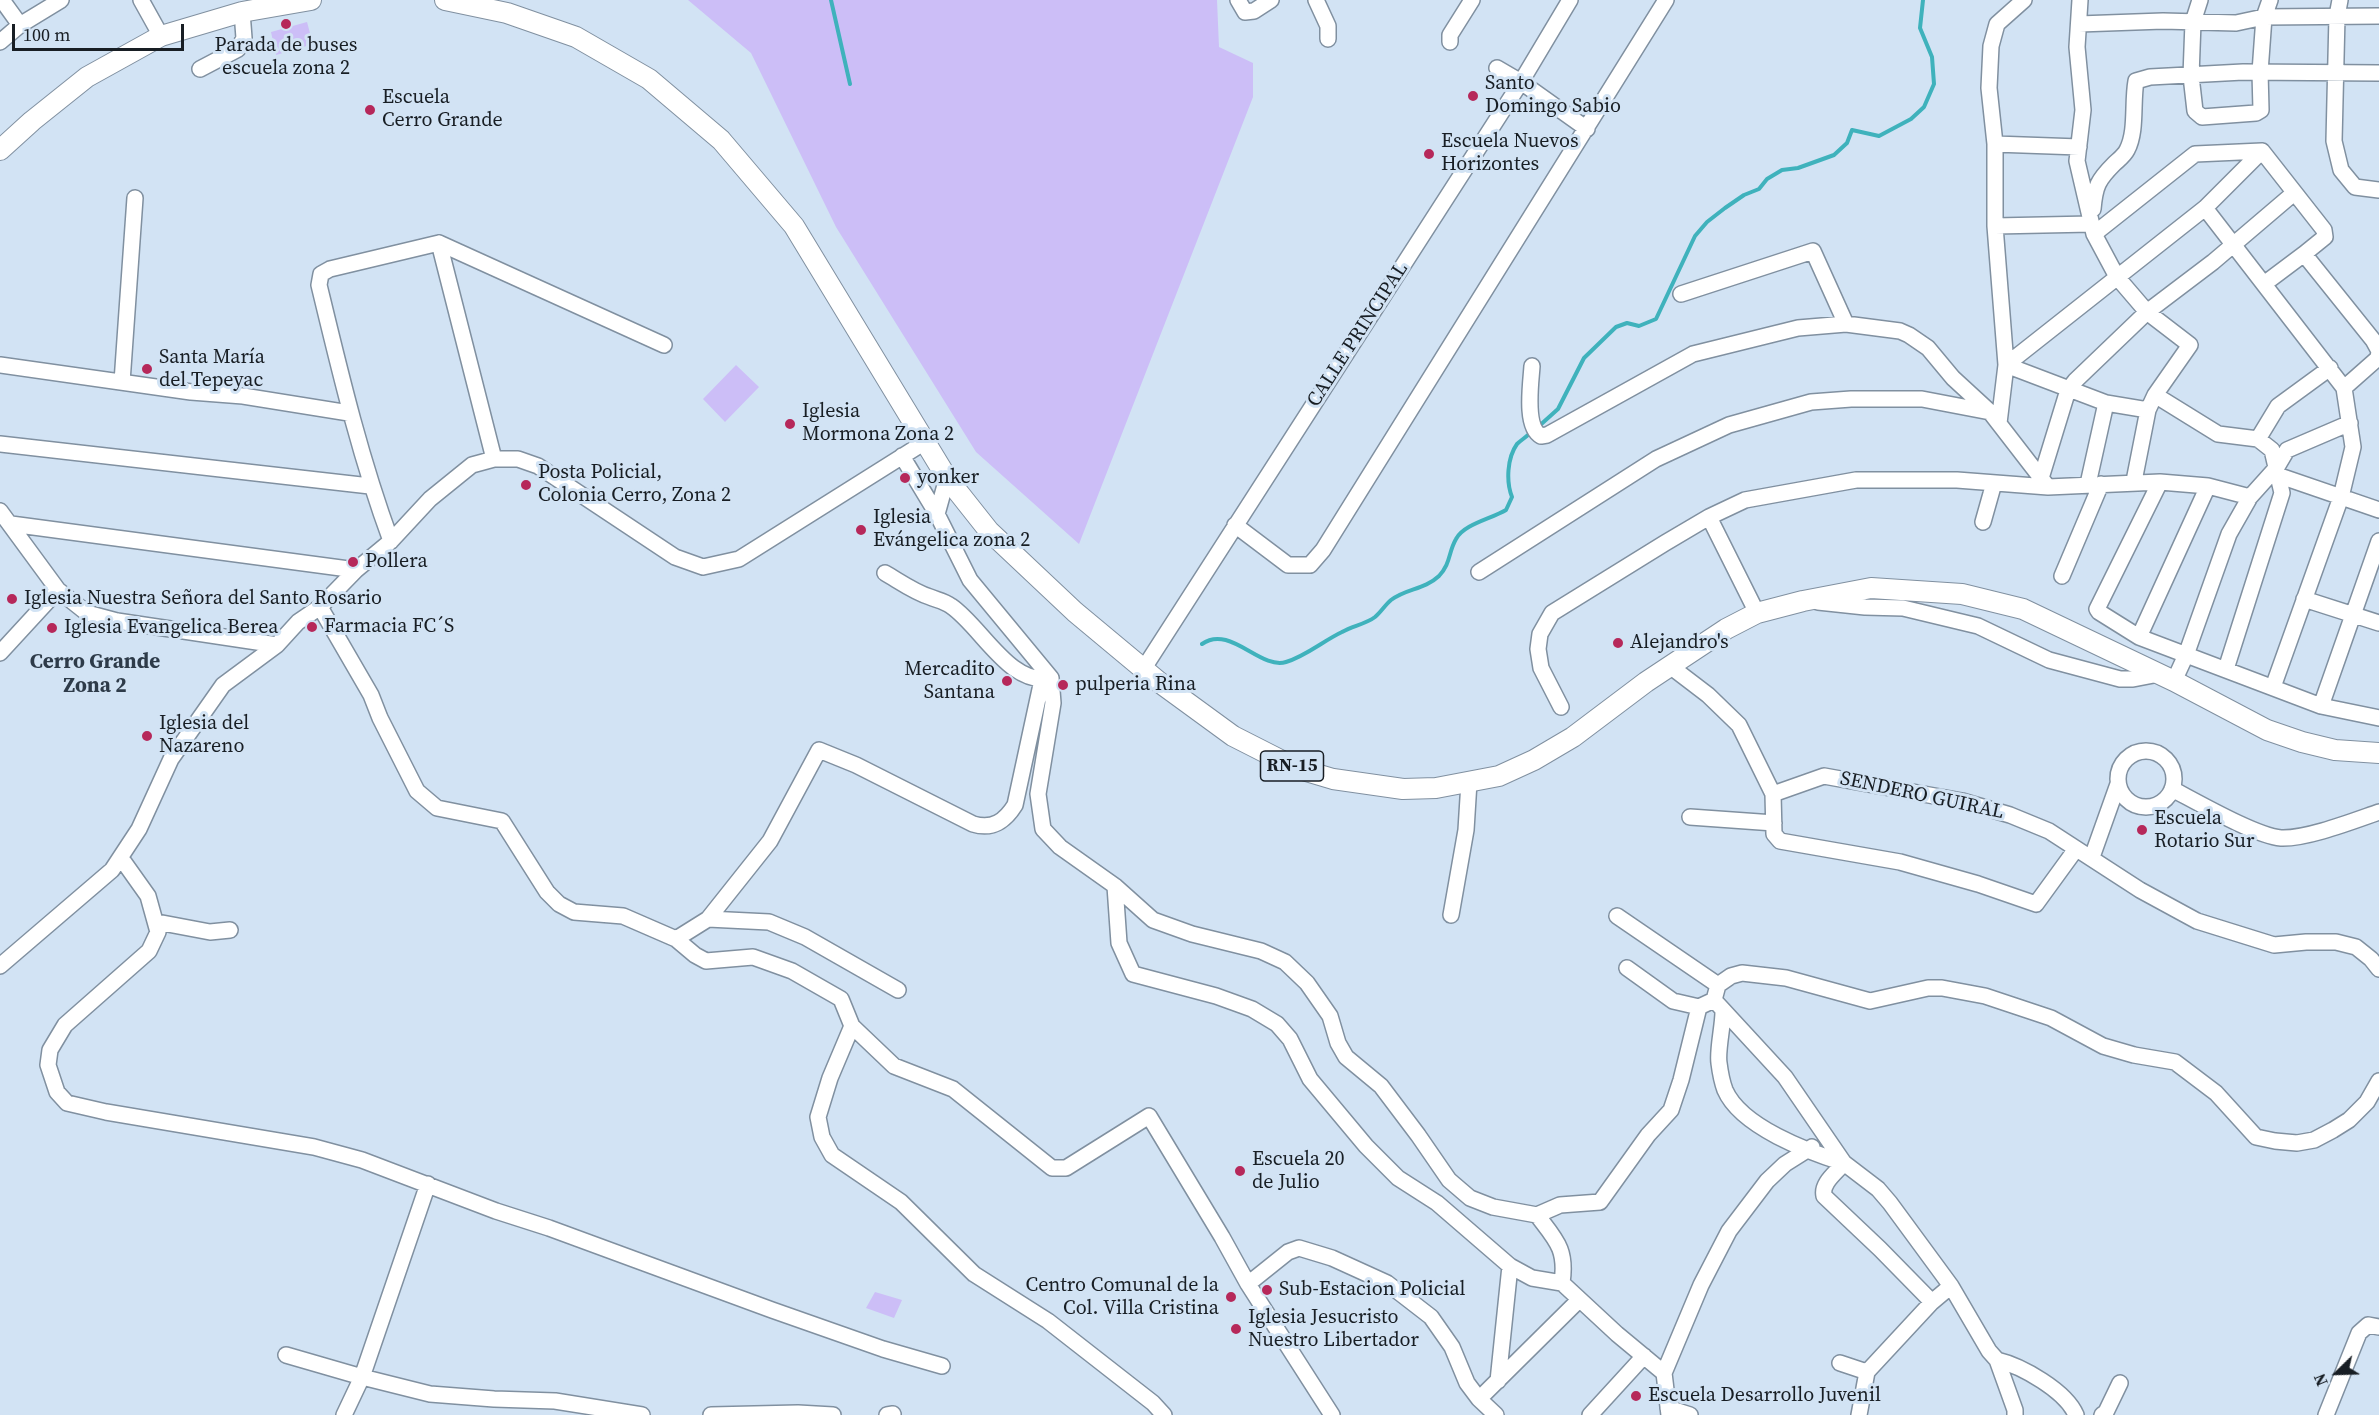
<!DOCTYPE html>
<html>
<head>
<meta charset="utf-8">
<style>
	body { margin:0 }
	#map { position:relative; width:2379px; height:1415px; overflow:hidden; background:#d2e3f4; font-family:"Source Serif 4",serif }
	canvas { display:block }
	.north { position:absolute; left:2307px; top:1343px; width:60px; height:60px; -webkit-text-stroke:4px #d2e3f4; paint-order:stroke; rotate:247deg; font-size:16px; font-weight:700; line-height:24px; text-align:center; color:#181e24 }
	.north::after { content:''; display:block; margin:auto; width:21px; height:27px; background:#181e24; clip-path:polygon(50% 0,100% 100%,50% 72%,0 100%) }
	.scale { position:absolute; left:12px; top:24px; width:172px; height:27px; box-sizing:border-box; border:3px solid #181e24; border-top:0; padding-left:8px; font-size:18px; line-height:21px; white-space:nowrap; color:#181e24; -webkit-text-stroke:4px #d2e3f4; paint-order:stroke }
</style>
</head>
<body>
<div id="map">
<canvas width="2379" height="1415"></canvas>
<div class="north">N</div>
<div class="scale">100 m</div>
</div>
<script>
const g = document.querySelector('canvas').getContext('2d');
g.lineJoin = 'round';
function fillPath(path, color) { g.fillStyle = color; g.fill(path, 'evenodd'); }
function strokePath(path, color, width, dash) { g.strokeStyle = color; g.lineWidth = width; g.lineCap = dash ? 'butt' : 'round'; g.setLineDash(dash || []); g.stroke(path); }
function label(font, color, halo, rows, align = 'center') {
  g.font = font + ' "Source Serif 4",serif'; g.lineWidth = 6; g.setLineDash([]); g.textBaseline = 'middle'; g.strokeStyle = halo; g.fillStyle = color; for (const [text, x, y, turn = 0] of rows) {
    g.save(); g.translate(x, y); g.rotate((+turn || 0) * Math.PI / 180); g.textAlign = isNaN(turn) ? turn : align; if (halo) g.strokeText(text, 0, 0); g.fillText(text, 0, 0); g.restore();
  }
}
const green = new Path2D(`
	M688 0H1217L1219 47 1253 63V97L1079 544 976 452 836 227 751 53Z
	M307 22 313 44 276 55 271 32Z
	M736 365 759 387 725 422 703 399Z
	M875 1292 902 1300 894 1318 866 1308Z`);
const stream = new Path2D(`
	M831 0 850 84
	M1538 427 1558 409 1584 358 1616 327 1627 323 1639 326 1656 319 1695 236 1707 222 1725 208 1744 195 1759 189 1767 179 1782 170 1798 168 1834 155 1847 143 1852 130 1879 136 1911 119 1924 107 1934 84 1932 57 1920 28 1923 0
	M1202 644C1230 624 1260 670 1286 662 1306 656 1323 641 1342 632 1352 626 1366 624 1375 617 1381 612 1385 605 1391 600 1407 588 1424 590 1439 576 1451 563 1448 553 1456 539 1464 524 1491 519 1506 510L1512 497C1506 482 1507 458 1517 444 1521 440 1528 436 1532 431`);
const minor = new Path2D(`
	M2 0 20 25
	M141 0 161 36
	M1238 0 1245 12 1254 11 1271 0
	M1316 0 1328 26V39
	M2080 0 2077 47 2083 110 2077 161 2094 234 2117 277 2147 312 2190 345 2155 395 2148 410 2134 481
	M2200 0 2193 22 2191 76 2195 111 2202 117 2256 113 2261 110 2260 72 2264 17 2270 0
	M2340 0 2337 16 2334 141 2341 170 2355 187 2379 190
	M2079 24 2163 21 2236 23 2264 17 2379 16
	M0 42 20 25 61 0
	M1450 42V35L1472 0
	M1497 68 1521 82 1587 129
	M200 69 238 49 244 38 242 12
	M1995 144 2079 147
	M2262 151 2324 230 2325 237 2304 254 2373 340 2379 351 2378 358 2344 388
	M2205 208 2344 388 2353 447 2341 497 2273 687
	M2093 209C2095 186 2098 180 2114 164 2118 160 2124 156 2127 150 2137 131 2132 103 2136 81L2150 77 2243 72 2379 73
	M1995 226 2091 224
	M2094 234 2195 154 2262 151
	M439 243 494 459
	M2264 284 2304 254
	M1681 294 1813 251 1846 324
	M0 365 191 392 243 396 349 413
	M1532 366C1531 383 1524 427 1541 436L1547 435 1693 354 1798 328 1846 324 1900 331 1909 335 1928 348 1953 378 1990 412 2048 487
	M122 382 135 198
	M2155 395 2218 434 2258 439
	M2148 410 2106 403 2006 365 2205 208 2262 151
	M1999 423 2006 365 1995 226V144L1989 88 1991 46 1997 24 2024 0
	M0 444 370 486
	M902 456 937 514
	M2280 476 2379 510
	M947 478 937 514 970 580 1051 678 1053 703 1038 794 1043 829 1060 847 1115 886 1153 920 1192 934 1261 951 1285 962 1307 983 1330 1016 1338 1043 1346 1057 1381 1086 1418 1135 1449 1180 1470 1198 1493 1207 1537 1215 1560 1205 1600 1202 1648 1135 1671 1110 1681 1080 1699 1007 1714 1000 1718 985 1731 976 1742 973 1786 978 1870 1001 1928 988H1942L1985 996 2051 1018 2103 1046 2134 1055 2175 1062 2216 1093 2256 1137 2275 1141 2297 1143 2314 1140 2333 1130 2349 1120 2367 1102 2379 1081
	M2041 478 2068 390 2075 381 2147 312 2213 262 2294 193
	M2160 482 2097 609 2099 612 2139 637 2321 706 2379 718
	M2088 484 2106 403
	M0 511 58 590 87 613 117 621 277 645
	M1709 517 1757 613
	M1983 522 1994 483
	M11 524 356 570
	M1235 525 1288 565H1310L1323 550 1666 0
	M391 541C360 457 340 372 319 285L321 274 330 269 439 243 664 345
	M1479 572 1656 459 1729 425 1811 402 1851 399H1922L1990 412
	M885 573C899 581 914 592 930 597 937 600 944 601 951 606 981 626 1010 687 1051 678
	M2062 576 2101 484
	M2304 599 2379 623
	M1818 602 1865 607 1903 608 1978 626 2049 660 2120 679H2133L2159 674
	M320 607 371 695 380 718 417 791 437 808 502 821 547 892 559 904 574 912 623 916 676 939 695 955 706 961 753 957 792 971 841 999 852 1026 894 1066 953 1089 1052 1168H1066L1149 1116 1222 1237 1248 1284 1332 1415
	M2139 637 2208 486
	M0 653 58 590
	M1670 666 1708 695 1739 725 1773 794 1774 834 1780 841 1900 862 1978 884 2036 904 2076 849
	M1144 668 1521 82 1570 0
	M2226 669 2282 493 2272 450 2258 439 2278 406 2330 368
	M2174 681 2186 655 2229 534 2250 497 2277 467 2287 450 2350 423
	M2321 706 2379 541
	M1561 707 1541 668 1538 649 1540 634 1552 613 1665 543 1709 517 1745 500 1856 480H1957L2048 487 2160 482 2208 486 2250 497
	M2118 779a28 28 0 1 1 56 0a28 28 0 1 1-56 0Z
	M2172 789C2197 802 2256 836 2281 838 2307 839 2353 821 2379 812
	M1773 794 1824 776 1962 801 2010 815 2049 831 2140 890 2197 921 2274 945 2306 942H2336L2356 947 2371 959 2379 969
	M1690 817 1774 823
	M2092 857 2118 784
	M121 858 148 896 158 932 149 951 65 1025 50 1050 48 1065 57 1092 67 1103 106 1112 314 1147 362 1160 496 1211 549 1228 772 1310 883 1349 942 1366
	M1115 886 1119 943 1133 974 1216 996 1252 1009 1277 1024 1290 1039 1310 1079 1366 1146 1398 1178 1437 1203 1510 1266 1532 1278 1562 1283
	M1451 915 1466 830 1469 782
	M1617 916 1718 985
	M708 919 769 922 805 937 898 990
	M157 922 210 932 230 930
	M676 939 708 919 770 841 819 750 856 765 973 824C993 830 1005 821 1015 805L1042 680
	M0 966 112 870 139 829 171 759 223 685 277 645 298 622 320 607 356 570 391 541 430 499 472 465 494 459H518L538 466 675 557 703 567 739 559 925 442
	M1627 968 1673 1001 1699 1007
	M1714 1000 1785 1077 1844 1163 1878 1189 1890 1203 1951 1286 1989 1351 1997 1360 2015 1410V1415
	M1723 1012C1723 1026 1717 1051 1719 1063 1720 1071 1722 1082 1725 1090 1741 1127 1809 1152 1844 1163 1836 1173 1821 1183 1824 1196L1880 1249 1932 1302
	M852 1026 830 1078 818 1117 822 1137 832 1155 901 1202 974 1274 1048 1321 1153 1403 1164 1415
	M1537 1215C1556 1240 1567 1249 1562 1283L1617 1334 1664 1373
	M1248 1284 1288 1252 1299 1248 1332 1258 1387 1283 1431 1317 1452 1347 1467 1383 1479 1399 1496 1415
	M286 1355 362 1377 430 1394 494 1399 555 1401 642 1415
	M1997 1360C2022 1366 2066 1391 2076 1415
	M1840 1363 1867 1372
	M1498 1381 1510 1266
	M1479 1399 1579 1300
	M1668 1408 1690 1415
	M344 1415 362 1377 428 1184
	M711 1415 798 1413 833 1415
	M887 1415 893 1414
	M1590 1415 1644 1356
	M1669 1415 1664 1373 1701 1285 1729 1231 1767 1181 1785 1164 1812 1147
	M1859 1415 1867 1372 1932 1302 1951 1286
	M2102 1415 2106 1412 2120 1383
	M2326 1415 2359 1333 2368 1325 2379 1327`);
const major = new Path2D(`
	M445 0 507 13 576 37 649 79 721 140 794 226 947 478 989 531 1075 612 1159 682 1233 736 1296 768 1333 779 1403 789 1436 788 1499 776 1534 760 1573 737 1646 682 1726 629 1757 613 1803 601 1871 588 1962 594 2023 609 2174 681 2267 730 2302 742 2335 750 2379 753
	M0 150 32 121 87 77 161 36 242 12 311 0`);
const markers = [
	[286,24,6,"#b6285a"],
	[1473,96,6,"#b6285a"],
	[370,110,6,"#b6285a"],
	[1429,154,6,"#b6285a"],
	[147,369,6,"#b6285a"],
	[790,424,6,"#b6285a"],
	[905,478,6,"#b6285a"],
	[526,485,6,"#b6285a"],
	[861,530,6,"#b6285a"],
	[353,562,6,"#b6285a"],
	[12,599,6,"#b6285a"],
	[312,627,6,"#b6285a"],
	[52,628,6,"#b6285a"],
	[1618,643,6,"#b6285a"],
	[1007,681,6,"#b6285a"],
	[1063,685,6,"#b6285a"],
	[147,736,6,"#b6285a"],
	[2142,830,6,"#b6285a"],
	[1240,1171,6,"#b6285a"],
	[1267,1290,6,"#b6285a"],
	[1231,1297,6,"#b6285a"],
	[1236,1329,6,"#b6285a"],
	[1636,1396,6,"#b6285a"]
];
const shields = [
	[1292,766,63]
];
const shieldNames = [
	["RN-15",1292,766]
];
const poiNames = [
	["Parada de buses",286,46,"center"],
	["escuela zona 2",286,69,"center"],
	["Santo",1485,84],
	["Domingo Sabio",1485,107],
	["Escuela",382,98],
	["Cerro Grande",382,121],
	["Escuela Nuevos",1441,142],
	["Horizontes",1441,165],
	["Santa María",159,358],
	["del Tepeyac",159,381],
	["Iglesia",802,412],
	["Mormona Zona 2",802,435],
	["Posta Policial,",538,473],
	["Colonia Cerro, Zona 2",538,496],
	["yonker",917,478],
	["Iglesia",873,518],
	["Evángelica zona 2",873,541],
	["Pollera",365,562],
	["Iglesia Nuestra Señora del Santo Rosario",24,599],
	["Farmacia FC´S",324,627],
	["Iglesia Evangelica Berea",64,628],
	["Alejandro's",1630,643],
	["Mercadito",995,670,"right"],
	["Santana",995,693,"right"],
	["pulperia Rina",1075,685],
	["Iglesia del",159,724],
	["Nazareno",159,747],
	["Escuela",2154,819],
	["Rotario Sur",2154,842],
	["Escuela 20",1252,1160],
	["de Julio",1252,1183],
	["Centro Comunal de la",1219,1286,"right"],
	["Col. Villa Cristina",1219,1309,"right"],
	["Sub-Estacion Policial",1279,1290],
	["Iglesia Jesucristo",1248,1318],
	["Nuestro Libertador",1248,1341],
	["Escuela Desarrollo Juvenil",1648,1396]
];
const streetNames = [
	["CALLE PRINCIPAL",1358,335,-57],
	["SENDERO GUIRAL",1922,796,12]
];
const neighbourhoodNames = [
	["Cerro Grande",95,663],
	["Zona 2",95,687]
];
fillPath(green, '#ccbef7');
strokePath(stream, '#3fb2bc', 4);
strokePath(minor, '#8090a0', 18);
strokePath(major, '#8090a0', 22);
strokePath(minor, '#fff', 15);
strokePath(major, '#fff', 20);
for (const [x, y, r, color] of markers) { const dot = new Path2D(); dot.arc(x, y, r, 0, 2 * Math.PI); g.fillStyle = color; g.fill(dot); strokePath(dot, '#d2e3f4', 2); }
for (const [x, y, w] of shields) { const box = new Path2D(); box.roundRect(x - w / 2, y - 15, w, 30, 4.5); g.fillStyle = '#d2e3f4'; g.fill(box); strokePath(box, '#181e24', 1.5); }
label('bold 18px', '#181e24', null, shieldNames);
label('20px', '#181e24', '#d2e3f4', poiNames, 'left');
label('20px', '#181e24', '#d2e3f4', streetNames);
label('bold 21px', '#2e3b49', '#d2e3f4', neighbourhoodNames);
</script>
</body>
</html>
